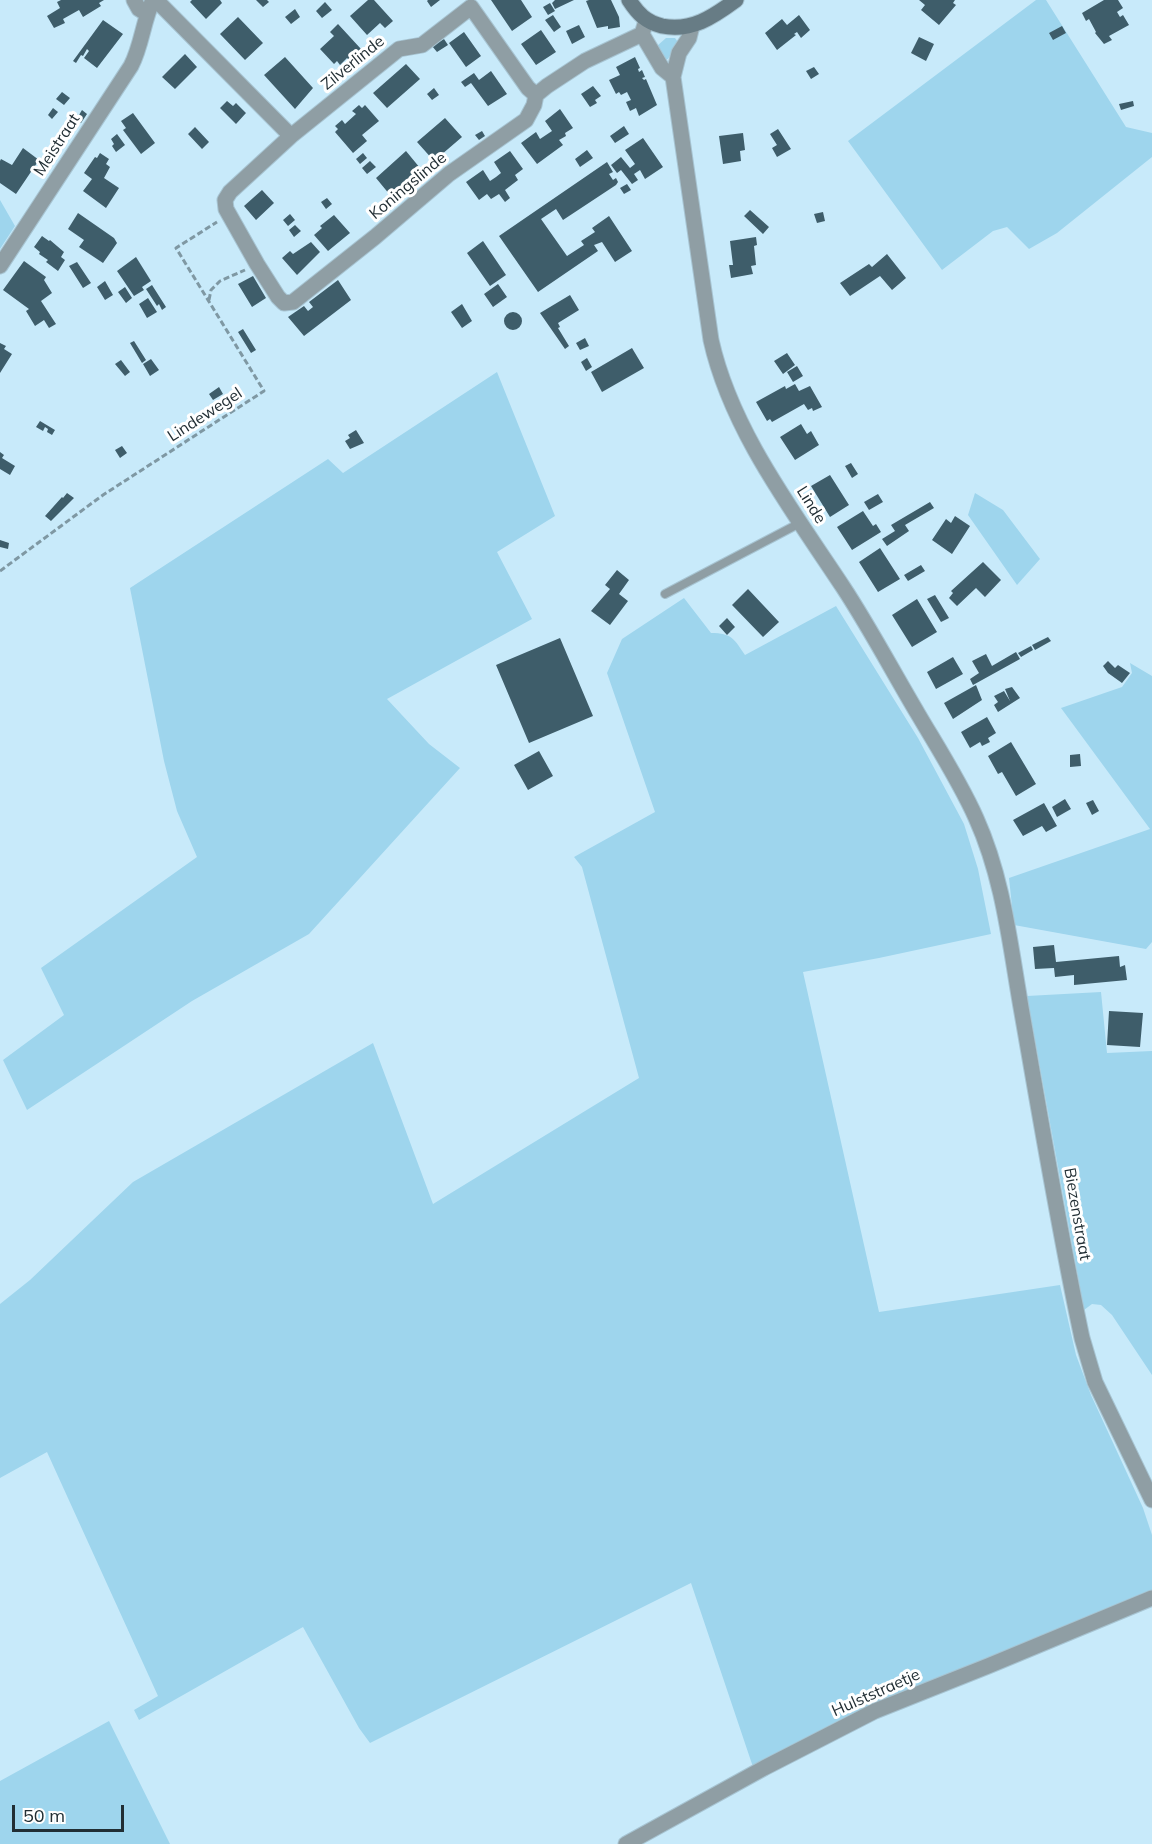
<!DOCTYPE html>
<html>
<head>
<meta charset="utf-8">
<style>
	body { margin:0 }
	#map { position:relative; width:1152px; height:1844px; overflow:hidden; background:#c8eafa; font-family:Mulish,sans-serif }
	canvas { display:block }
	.scale { position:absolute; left:12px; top:1805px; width:112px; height:27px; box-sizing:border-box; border:3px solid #212e34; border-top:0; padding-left:8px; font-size:18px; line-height:21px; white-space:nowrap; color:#212e34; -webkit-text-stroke:4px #fff; paint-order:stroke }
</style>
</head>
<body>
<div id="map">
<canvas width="1152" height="1844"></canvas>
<div class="scale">50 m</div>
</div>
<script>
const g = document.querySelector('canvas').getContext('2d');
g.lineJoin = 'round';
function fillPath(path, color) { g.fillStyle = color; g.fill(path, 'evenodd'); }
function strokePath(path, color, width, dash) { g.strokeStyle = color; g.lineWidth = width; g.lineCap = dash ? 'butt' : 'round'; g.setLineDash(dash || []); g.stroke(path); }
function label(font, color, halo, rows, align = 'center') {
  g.font = font + ' Mulish,sans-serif'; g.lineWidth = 6; g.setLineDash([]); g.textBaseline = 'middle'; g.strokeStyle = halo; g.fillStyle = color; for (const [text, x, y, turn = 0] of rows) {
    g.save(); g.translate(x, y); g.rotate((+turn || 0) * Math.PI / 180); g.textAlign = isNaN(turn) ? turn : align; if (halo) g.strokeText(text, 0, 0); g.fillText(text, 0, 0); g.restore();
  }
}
const green = new Path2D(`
	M1036 0H1046L1126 127 1152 133V157L1057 233 1029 249 1007 227 993 231 942 270 848 141Z
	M666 38H675L678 42 668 59 664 60 657 46Z
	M0 200 15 226 0 249Z
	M497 372 555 516 497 552 532 619 387 699 429 744 460 768 309 934 192 1001 27 1110 3 1060 64 1015 41 968 197 857 177 811 164 761 130 588 328 459 343 473Z
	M975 493 1003 510 1040 559 1017 585 968 515Z
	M684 598 711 633C732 633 734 639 745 655L836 606 918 738 964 824 978 869 991 934 879 958 803 972 879 1312 1060 1285 1076 1355 1091 1395 1143 1508 1152 1535V1595L753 1767 691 1583 370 1743 359 1728 303 1627 139 1720 134 1710 158 1696 47 1452 0 1478V1304L30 1280 133 1182 373 1043 433 1204 639 1078 582 867 574 857 655 812 607 673 622 639Z
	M1130 663 1152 676V942L1146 949 1014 925 1009 878 1150 829 1061 708 1122 687 1132 673Z
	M1101 992 1107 1053 1152 1051V1375L1112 1315 1101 1305 1092 1304 1084 1310 1027 996Z
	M109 1721 170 1844H0V1781Z`);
const building = new Path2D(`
	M61 0H104L99 3 101 6 83 17 79 10 63 19 65 23 54 28 47 16 60 8 57 2Z
	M192 0H220L222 3 206 19 190 2Z
	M256 0H267L269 2 263 7Z
	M368 0H374L393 21 385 28 380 23 367 35 350 16Z
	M428 0H440L431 7 427 1Z
	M491 0H521L532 17 512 31Z
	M555 0H574L555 9 552 3Z
	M589 0H611L619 17 620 27 608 29V26L597 28 586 1Z
	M919 0H955L953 3 956 5 939 25 921 10 925 5Z
	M1104 0H1118L1123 8 1117 12 1120 17 1123 15 1129 25 1109 36 1112 40 1104 44 1095 33 1096 32 1089 19 1086 21 1082 13Z
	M325 2 332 10 322 18 316 11Z
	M550 3 555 11 548 15 543 7Z
	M295 9 300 17 291 24 285 17Z
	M553 15 561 27 554 32 545 20Z
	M799 15 810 30 801 38 797 32 794 34 796 35 777 50 765 33 782 19 787 25Z
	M238 17 263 43 245 60 220 34Z
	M103 20 123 34 97 68 84 58 89 51 87 49 83 56 81 55 76 63 73 61Z
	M338 24 361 49 349 60 347 58 340 65 337 61 334 64 320 49 334 36 330 32Z
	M579 25 585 37 572 44 566 31Z
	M1062 26 1066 33 1053 40 1049 33Z
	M541 30 556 52 536 65 521 44Z
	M464 32 481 56 466 67 449 43Z
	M919 37 934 44 926 61 911 53Z
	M444 39 448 45 437 52 432 46Z
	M185 54 197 67 175 89 162 77Z
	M285 57 313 88 295 109 264 75Z
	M635 57 640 68 638 69 639 72 642 70 645 77 642 78 644 80 646 79 657 105 639 116 636 108 630 111 626 102 631 100 627 92 621 95 619 92 616 94 609 80 620 75 616 67Z
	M406 64 420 79 387 108 373 93Z
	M814 67 819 74 811 79 806 71Z
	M491 71 507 94 488 106 471 83 465 87 461 82 474 73 479 80Z
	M593 86 601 96 595 100 597 103 590 107 581 94Z
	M434 88 439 95 432 100 427 94Z
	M62 92 70 98 64 105 56 99Z
	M227 101 233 106 236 103 246 113 236 124 220 108Z
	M1133 101 1134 106 1121 110 1119 104Z
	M359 105 362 108 365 105 379 121 362 135 367 141 353 153 335 132 338 129 335 126 342 120 345 124 356 114 352 111Z
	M53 108 58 112 52 119 48 115Z
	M560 109 573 128 565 133 566 136 559 140 563 145 537 164 521 143 536 132 540 139 552 131 545 121Z
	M82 110 87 114 81 123 76 120Z
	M133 113 155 143 141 154 123 130 126 128 121 121Z
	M445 118 462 137 434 161 417 142Z
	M624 126 629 134 615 143 610 136Z
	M195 127 209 142 202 149 188 134Z
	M778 129 791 149 777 157 772 148 777 145 770 134Z
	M482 131 485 136 479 140 475 135Z
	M743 133 745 150 740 151 741 161 723 164 719 136Z
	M117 134 125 145 116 152 112 146 114 144 111 139Z
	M643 138 663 167 645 179 640 170 634 174 638 180 632 184 621 170 617 173 611 165 621 157 630 168 635 164 625 150Z
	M23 148 39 160 16 194 0 183V161L1 159 12 165Z
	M587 150 593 158 580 167 575 159Z
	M406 151 420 168 411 177 413 179 402 189 400 187 390 195 376 178Z
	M510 151 523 169 515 175 518 180 505 190 510 198 505 202 499 194 491 199 487 194 479 200 466 182 483 170 490 181 496 177 501 173 494 162Z
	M100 153 109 159 106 164 110 167 104 178 119 188 106 208 83 191 92 179 84 173 95 157 97 158Z
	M363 153 367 158 360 164 356 159Z
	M370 161 376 167 367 174 362 168Z
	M607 162 613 172 609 174 613 180 616 178 618 182 616 185 563 220 556 209 541 219 567 256 584 245 581 241 595 232 592 228 609 216 632 251 615 262 602 242 594 245 598 251 538 292 499 236Z
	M627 184 631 190 624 194 620 188Z
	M262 190 274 203 256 220 244 206Z
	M327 198 332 204 326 209 321 202Z
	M750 210 769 227 763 234 744 216Z
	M823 212 825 221 817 223 814 214Z
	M78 213 114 238 117 243 103 263 79 247 84 240 68 229Z
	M290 214 295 220 288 226 283 220Z
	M334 215 350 233 328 251 314 235 322 228 320 226Z
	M295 225 301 231 294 237 289 230Z
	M42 236 49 241 50 240 64 252 61 257 65 260 58 271 46 262 48 260 39 254 40 252 34 247Z
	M756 237 757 245 754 246 756 265 751 266 753 274 731 278 729 265H733L730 241Z
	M483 241 506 275 490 286 467 253Z
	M311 242 320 252 297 275 282 258 290 251 293 254Z
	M887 254 906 278 892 290 880 276 850 296 840 283 869 264 872 267Z
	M136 257 151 281 142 287 144 290 134 296 117 271Z
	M24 261 46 277 44 280 52 293 41 301 56 324 49 328 44 320 35 326 26 311 29 309 3 290Z
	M77 262 91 283 83 288 69 266Z
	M253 276 266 298 252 307 238 284Z
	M338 280 351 300 304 336 288 317 304 306 308 311 313 307 309 302Z
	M105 281 113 295 105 300 97 287Z
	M498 284 507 297 493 307 484 294Z
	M152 285 166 307 162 310 159 304 157 306 146 289Z
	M125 287 132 298 126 303 118 292Z
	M570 295 579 310 558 323 560 327 558 328 569 346 565 349 540 313Z
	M148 298 157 312 147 318 139 304Z
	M462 304 472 321 462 328 451 312Z
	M504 321a9 9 0 1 1 18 0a9 9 0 1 1-18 0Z
	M243 329 256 350 251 353 238 332Z
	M585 338 589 346 580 350 576 343Z
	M134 341 146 360 142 363 130 343Z
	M0 343 6 346 4 349 12 354 0 373Z
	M632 348 644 368 602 392 591 372Z
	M787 353 795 365 783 374 774 361Z
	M587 358 592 367 586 371 581 362Z
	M151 359 159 370 150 376 143 364Z
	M121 360 130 372 125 376 115 364Z
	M797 366 803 376 793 382 787 372Z
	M795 384 799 391 810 386 822 407 813 411 812 408 808 410 804 404 772 422 770 419 767 421 756 402 785 386 786 389Z
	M219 387 223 394 213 400 209 394Z
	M40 421 55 430 52 435 47 432 48 429 45 427 43 431 36 427Z
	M801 424 807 434 811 431 819 445 795 460 780 437Z
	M356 430 364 443 350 449 345 441 350 438 348 435Z
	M122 446 127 453 120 458 115 450Z
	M0 452 4 455 2 458 15 466 10 475 0 469Z
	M851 463 858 474 852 478 845 466Z
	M830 475 849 505 830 517 811 486Z
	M67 493 74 498 51 521 45 516 62 497 63 498Z
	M878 494 883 502 869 510 864 502Z
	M930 502 934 508 905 525 909 531 887 546 882 539 895 531 891 525Z
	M863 511 873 526 876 524 881 532 852 550 837 527Z
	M955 516 970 526 952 554 932 540 946 519 951 523Z
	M0 540 9 543 8 549 0 547Z
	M880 548 900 579 878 592 859 562Z
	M983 562 1001 580 985 597 976 588 957 606 949 598 953 593 951 591Z
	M921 565 925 571 908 581 904 575Z
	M617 570 629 580 619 594 628 601 610 625 591 611 610 589 605 585Z
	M748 589 779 622 763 637 732 605Z
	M935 595 949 618 941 622 927 599Z
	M917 599 937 632 912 647 892 615Z
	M727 618 735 627 727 635 719 626Z
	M1048 637 1051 641 1035 650 1032 645Z
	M560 638 593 716 529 743 496 665Z
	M1031 646 1033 650 1021 657 1018 653Z
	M1016 652 1020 659 973 685 970 679 979 673 972 661 986 654 992 666Z
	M953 657 963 674 936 689 927 672Z
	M1108 661 1115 668 1118 665 1130 673 1122 683 1108 673 1103 666Z
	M976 685 982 700 953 719 944 703Z
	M1012 687 1020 698 998 712 994 705 998 702 994 696 1004 691 1010 701 1005 689Z
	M987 717 996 733 988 738 990 742 982 746 980 742 970 748 961 732Z
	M1011 742 1036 784 1016 796 1002 772 998 774 988 756Z
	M539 751 553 776 528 790 514 765Z
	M1080 754 1081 766 1070 767V755Z
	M1065 799 1071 809 1057 817 1052 807Z
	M1093 800 1099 811 1092 815 1086 803Z
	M1044 803 1057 826 1046 832 1042 826 1023 836 1013 820Z
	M1054 945 1056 962 1119 956 1120 967 1125 965 1127 980 1074 985V975L1055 977 1054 968 1035 969 1033 947Z
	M1109 1011 1143 1013 1140 1047 1107 1045Z`);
const path = new Path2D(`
	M209 300 211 290 220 281 245 270
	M0 571 103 495 264 391 176 248 217 222`);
const lane = new Path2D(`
	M665 594 800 523`);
const street = new Path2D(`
	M134 0 139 9 147 14
	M156 0 291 136
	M646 21 642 34 662 68 673 77 711 340C731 430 793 511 843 587 870 628 893 672 918 714 938 748 960 782 976 818 1004 880 1010 946 1022 1013 1041 1121 1059 1230 1082 1338L1095 1382 1152 1500
	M673 77 679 53 689 38 692 26
	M536 95 528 88 471 7 422 45 399 49 291 136 230 192 225 200 226 209 257 264 278 297 284 303 293 302 375 237 449 174 526 120 534 105 536 95 547 86 585 61 642 34
	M0 266 131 66C142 45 143 21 153 0
	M626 1844 764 1768 875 1711 988 1666 1152 1598`);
const secondary = new Path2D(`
	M629 0C638 14 646 22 662 26 691 32 713 17 736 0`);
const streetNames = [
	["Zilverlinde",353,63,-39],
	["Meistraat",57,145,-57],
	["Koningslinde",408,186,-40],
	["Lindewegel",205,415,-33],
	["Linde",811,505,58],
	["Biezenstraat",1077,1214,80],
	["Hulststraetje",876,1693,-24]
];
fillPath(green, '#9ed5ed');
fillPath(building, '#3e5d6a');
strokePath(lane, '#a7c4d2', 10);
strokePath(street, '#a7c4d2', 17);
strokePath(secondary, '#a7c4d2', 17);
strokePath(path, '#7f98a3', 3, [6, 3]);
strokePath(lane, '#8f9ea4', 8);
strokePath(street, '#8f9ea4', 15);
strokePath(secondary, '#677c85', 15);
label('16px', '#212e34', '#fff', streetNames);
</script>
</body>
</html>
